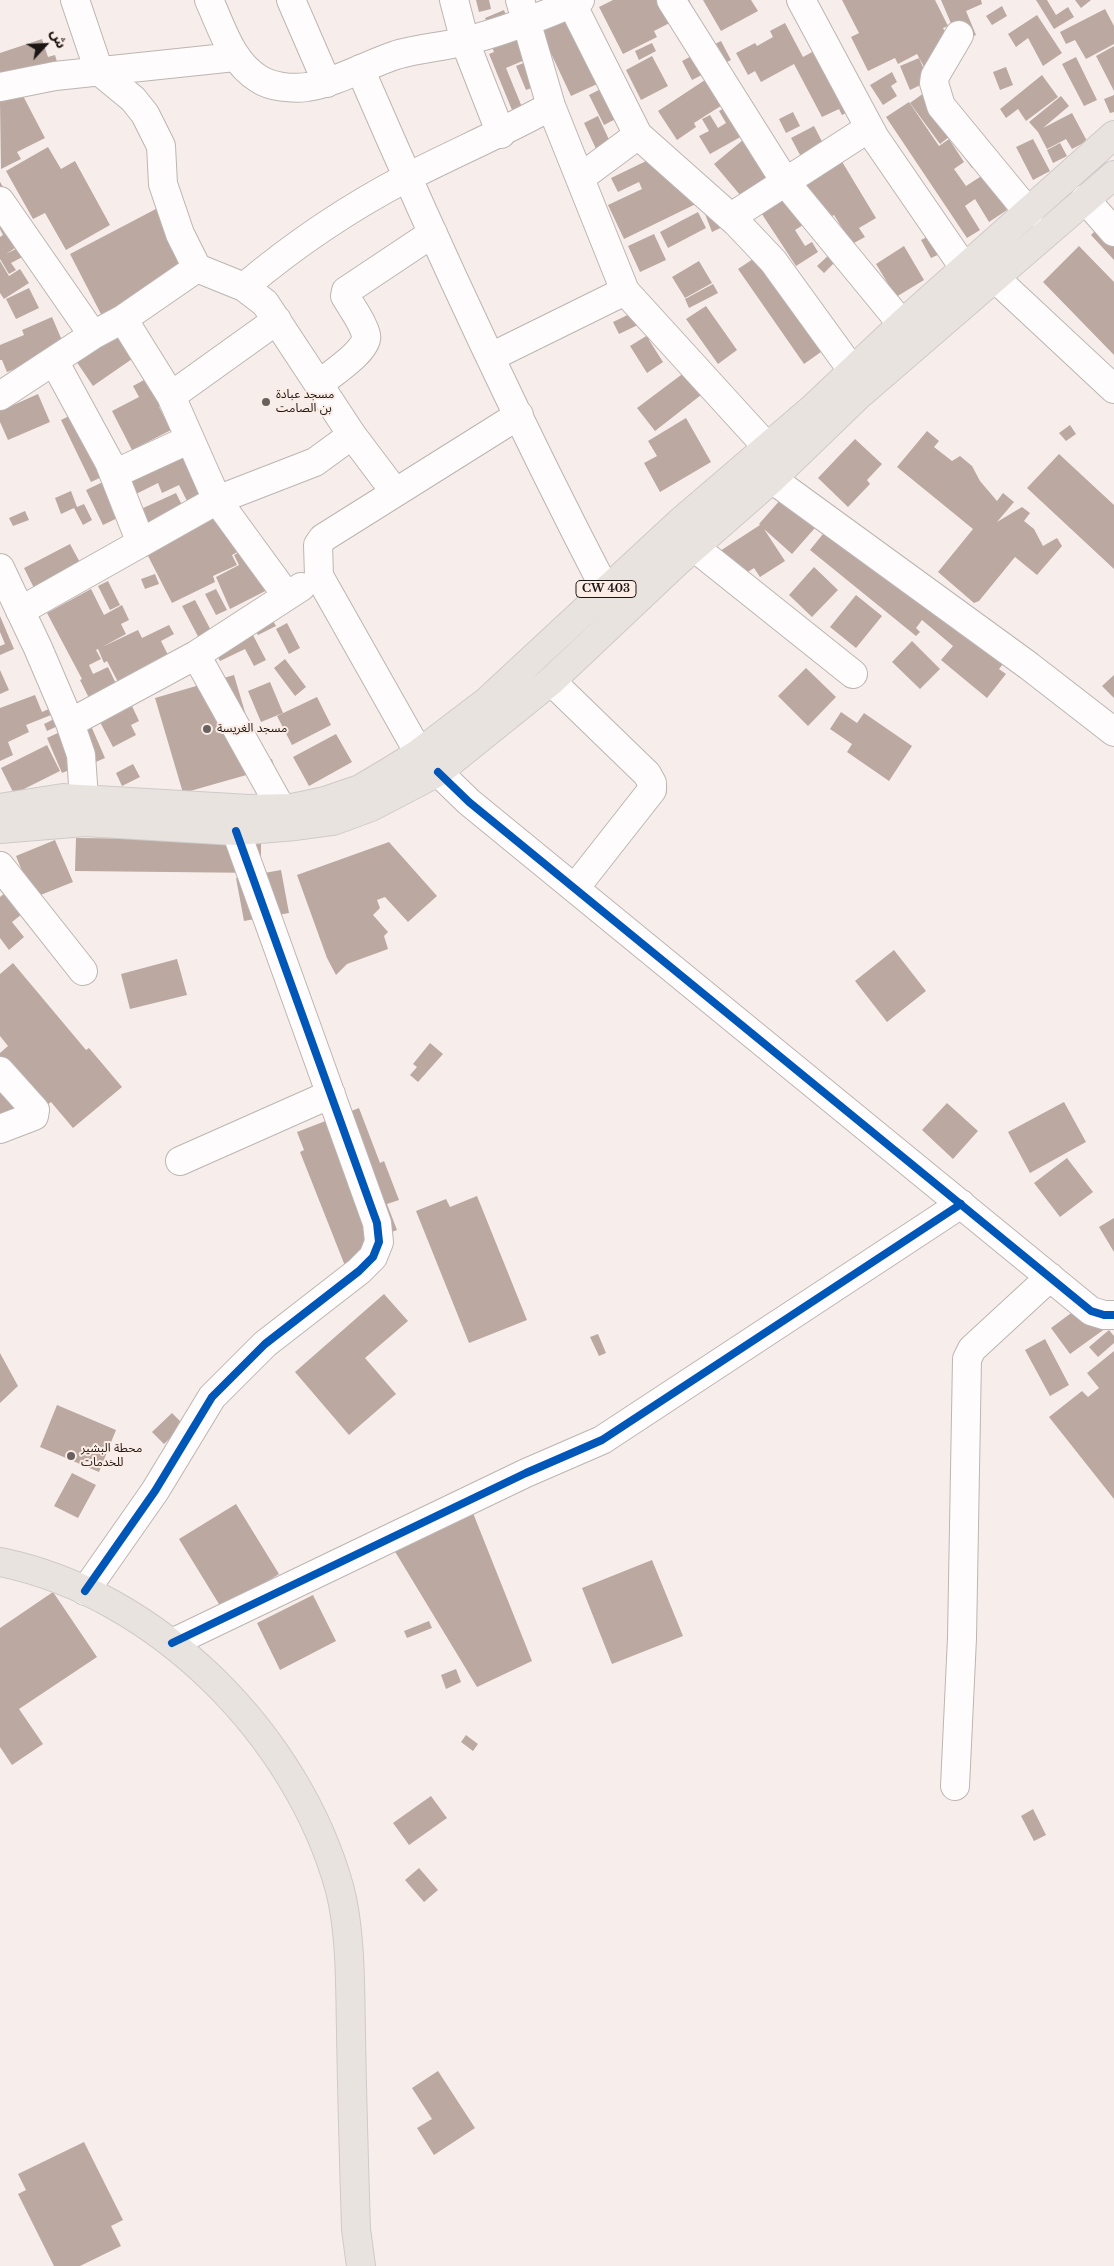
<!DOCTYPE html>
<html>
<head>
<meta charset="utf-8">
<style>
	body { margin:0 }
	#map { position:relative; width:1114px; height:2266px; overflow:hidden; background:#f7eeeb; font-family:"Libre Baskerville","Noto Sans Arabic",serif }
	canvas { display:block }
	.north { position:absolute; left:20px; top:20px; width:50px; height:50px; -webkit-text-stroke:4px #fcece6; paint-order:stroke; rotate:65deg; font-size:14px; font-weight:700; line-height:20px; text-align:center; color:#1b1614 }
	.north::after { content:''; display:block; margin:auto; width:18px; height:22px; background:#1b1614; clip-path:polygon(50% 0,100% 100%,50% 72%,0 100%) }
</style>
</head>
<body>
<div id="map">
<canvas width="1114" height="2266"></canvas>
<div class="north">ش</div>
</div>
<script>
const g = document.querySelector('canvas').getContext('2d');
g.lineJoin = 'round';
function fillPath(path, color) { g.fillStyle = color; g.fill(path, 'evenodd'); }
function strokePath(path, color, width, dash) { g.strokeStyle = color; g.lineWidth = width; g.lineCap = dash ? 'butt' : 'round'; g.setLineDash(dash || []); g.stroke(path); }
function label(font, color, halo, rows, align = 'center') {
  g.font = font + ' "Libre Baskerville","Noto Sans Arabic",serif'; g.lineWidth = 4; g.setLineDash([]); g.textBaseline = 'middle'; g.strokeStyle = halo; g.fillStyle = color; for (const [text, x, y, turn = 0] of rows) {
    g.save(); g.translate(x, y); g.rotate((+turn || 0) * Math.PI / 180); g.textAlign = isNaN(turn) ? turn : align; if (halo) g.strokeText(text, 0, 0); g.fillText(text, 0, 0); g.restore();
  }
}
const building = new Path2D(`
	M476 0H489L491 9 479 12Z
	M613 0H689L705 31 687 14 654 31 657 37 623 54 599 7Z
	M703 0H751L758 11 721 31Z
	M842 0H935L948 26 943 28 957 56 929 76 917 54 898 64 895 58 868 71 851 37 859 33Z
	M941 0H981L982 4 966 11 976 35 959 42Z
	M1036 0H1047L1056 15 1068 7 1074 17 1054 29Z
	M1075 0H1091L1081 8Z
	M1002 6 1007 16 992 25 986 16Z
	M1105 9 1114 26V44L1086 59 1075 40 1066 44 1060 32Z
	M504 10 508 21 490 28 485 18Z
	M577 13 619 74 571 96 540 30Z
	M1037 15 1062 53 1043 66 1028 38 1016 47 1008 34Z
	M785 23 803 57 825 45 869 100 842 115 839 109 822 117 794 64 761 82 755 71 748 75 736 53 755 43 757 46 773 37 770 31Z
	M527 26 539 54 506 68 522 107 512 110 489 54 494 52 490 42Z
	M42 39 48 57 55 55 59 69 0 88V53Z
	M721 41 731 60 692 80 682 61Z
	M652 43 656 51 639 60 635 51Z
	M1114 46V91L1096 56Z
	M652 56 668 86 641 100 626 70Z
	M1076 57 1097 100 1084 106 1062 64Z
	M536 58 534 87 526 90 516 66Z
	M919 58 929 81 910 90 900 66Z
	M1006 67 1013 85 1000 90 993 72Z
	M892 72 897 82 891 86 897 96 883 105 870 85Z
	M1042 75 1058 97 1026 121 1018 109 1006 118 1000 109Z
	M711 76 727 102 694 123 696 127 677 140 658 111Z
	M624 77 639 107 604 125 589 95Z
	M935 85 988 157 972 168 949 137 940 144 910 103Z
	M20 90 45 138 17 152 21 159 1 169 0 101Z
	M1114 95V112L1110 113 1104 99Z
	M1061 96 1069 106 1043 128 1072 113 1087 141 1072 149 1066 139 1047 149 1038 132 1029 122Z
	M909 102 939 146 949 139 964 162 954 169 966 186 983 175 1007 210 989 222 975 199 965 206 980 230 967 238 886 117Z
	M728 106 744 135 710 154 699 136 709 131 702 119 710 115 718 128 726 123 719 111Z
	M793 112 800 126 786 133 779 119Z
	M598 116 611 144 597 151 584 123Z
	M814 126 829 155 806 166 791 138Z
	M749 135 781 172 746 202 714 164Z
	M1033 139 1050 171 1033 180 1016 147Z
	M1060 143 1067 156 1053 163 1047 150Z
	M48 147 61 169 75 161 110 225 66 250 45 213 33 219 6 171Z
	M669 150 704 200 624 239 608 205 642 189 639 182 618 192 611 178Z
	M838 155 876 218 859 228 865 237 852 244 834 215 827 219 802 177Z
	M800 181 811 220 795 230 805 246 812 242 818 252 796 266 758 208Z
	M0 182 33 236 6 254 39 237 28 254 11 263 16 270 9 274 0 259V237L3 235 0 229Z
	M173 200 187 271 102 316 70 254Z
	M721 207 729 224 712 232 705 214Z
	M698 212 706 228 668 248 660 232Z
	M1108 218 1114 224V260L1091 235Z
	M935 233 944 252 931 258 921 240Z
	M654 234 666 260 640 272 628 246Z
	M904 246 924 280 896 297 876 264Z
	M1079 246 1114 282V355L1043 282Z
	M762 253 828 347 804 364 738 269Z
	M830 254 836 261 824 273 817 266Z
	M0 261 9 276 20 269 29 283 4 299 0 293Z
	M699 261 712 283 685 298 672 277Z
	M713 284 718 293 689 308 685 299Z
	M29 288 39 308 16 319 6 299Z
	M706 306 737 350 718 364 686 319Z
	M636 311 642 323 619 334 613 322Z
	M52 317 64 345 38 360 7 372 2 360H0V345L24 335 22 330Z
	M669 322 660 334 649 340 663 362 647 373 630 346Z
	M128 326 145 350 93 386 76 361Z
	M697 363 711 382 698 392 701 395 655 431 637 408Z
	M164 369 178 396 159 407 171 430 132 450 112 411 139 397 133 386Z
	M38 394 50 422 8 440 0 422V411Z
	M88 407 123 467 91 482 61 420Z
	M686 418 711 462 660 492 644 463 657 456 648 441Z
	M1070 425 1076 434 1066 441 1059 433Z
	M927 431 939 441 934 447 952 461 960 456 972 466 980 481 997 501 1003 493 1014 502 997 522 1022 507 1030 513 1024 521 1034 529 1043 546 1057 538 1062 546 1037 575 1015 557 979 601 974 603 938 572 973 529 897 467Z
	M855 439 882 464 867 480 870 484 848 507 818 478Z
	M179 446 202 494 187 501 179 485 162 493 158 483 134 495 141 509 176 493 183 507 138 529 130 512 103 525 86 490Z
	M1059 454 1114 505V569L1027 488Z
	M796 482 829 512 792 554 764 529 785 561 760 577 754 568 738 578 720 551 760 525 759 524Z
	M71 491 77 507 84 504 92 520 83 525 74 508 61 514 55 498Z
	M224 504 249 546 232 555 237 565 213 576 215 582 172 603 144 548Z
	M25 511 29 520 13 526 9 518Z
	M836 518 1006 660 999 669 1006 674 987 698 941 660 953 646 922 620 916 628 920 632 916 636 810 550Z
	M259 542 281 583 230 609 216 577 239 565 234 555Z
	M70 544 84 570 37 594 24 568Z
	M814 567 838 590 812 617 789 595Z
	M155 574 159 584 145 589 141 579Z
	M108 581 120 605 110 610 98 586Z
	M91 589 104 615 122 605 129 620 121 624 126 634 102 647 138 630 142 638 169 625 174 634 161 641 174 667 118 682 107 661 104 663 98 649 96 650 101 659 89 665 93 674 108 667 122 696 95 710 80 680 82 679 47 613Z
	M216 589 227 610 216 615 205 594Z
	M856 595 882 616 856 648 830 627Z
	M195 600 215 638 202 644 182 606Z
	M0 616 14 649 0 655V646L5 644 0 632Z
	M271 617 276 626 258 635 253 626Z
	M287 623 300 648 289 654 276 629Z
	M253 635 266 660 254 666 245 649 220 661 213 649 241 642Z
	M912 641 940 669 920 689 892 662Z
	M285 659 306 687 295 696 274 668Z
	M806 668 836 697 808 726 778 696Z
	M0 670 9 690 0 694Z
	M234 675 260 763 272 759 280 786 257 772 183 793 155 698Z
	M1114 675V698L1102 686Z
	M270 682 283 713 261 722 248 691Z
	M35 695 42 712 58 705 61 711 26 725 29 732 8 742 13 755 0 761V708Z
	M317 697 331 725 292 745 277 716Z
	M132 706 139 721 131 725 136 735 113 747 100 722Z
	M841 712 857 723 864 713 912 746 889 781 847 752 852 744 830 729Z
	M58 717 62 724 47 731 44 724Z
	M88 719 105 758 82 768 81 765 62 773 47 738Z
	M336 734 352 762 309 786 293 757Z
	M47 745 60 771 14 794 1 768Z
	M133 764 140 777 122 786 116 773Z
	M76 838 261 840V873L75 871Z
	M55 840 73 882 33 898 16 856Z
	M389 842 437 896 408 922 385 897 377 900 380 908 373 915 388 932 384 936 388 949 347 964 336 975 327 958 297 875Z
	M281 870 289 913 244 921 236 878Z
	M10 889 27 910 12 922 24 937 9 950 0 938V897Z
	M894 950 926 991 887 1022 855 981Z
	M177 959 187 995 130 1009 121 974Z
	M13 963 86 1050 89 1048 122 1087 73 1128 51 1102 25 1123 0 1124V1053L8 1046 0 1036V974Z
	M430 1043 443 1054 418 1082 410 1075 417 1067 413 1064Z
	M1064 1102 1086 1142 1030 1173 1008 1132Z
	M947 1103 978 1131 953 1159 922 1130Z
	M359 1108 380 1163 384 1161 399 1200 387 1204 397 1230 363 1243 374 1272 351 1281 300 1152 304 1150 297 1132Z
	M1067 1158 1093 1192 1060 1217 1034 1183Z
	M477 1196 527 1320 469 1343 416 1211 446 1199 450 1207Z
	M1114 1218V1252L1099 1227Z
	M384 1294 408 1321 365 1358 396 1394 349 1435 295 1372Z
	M1086 1302 1106 1328 1070 1354 1051 1328Z
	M1109 1330 1114 1336V1343L1098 1357 1089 1347Z
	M598 1334 606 1353 599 1356 590 1337Z
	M1045 1339 1069 1385 1050 1396 1025 1350Z
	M1114 1351V1499L1049 1417 1082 1391 1088 1397 1099 1388 1087 1373Z
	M0 1353 18 1386 0 1403Z
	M57 1405 116 1430 99 1472 40 1447Z
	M172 1413 184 1425 164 1444 152 1432Z
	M72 1473 96 1485 78 1518 54 1506Z
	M236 1504 279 1574 222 1609 179 1539Z
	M471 1508 532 1661 477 1687 388 1540Z
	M652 1560 683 1636 612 1664 582 1588Z
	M53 1592 97 1657 19 1709 43 1744 12 1765 0 1747V1628Z
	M313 1595 336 1641 280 1670 257 1623Z
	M429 1621 432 1628 407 1638 404 1631Z
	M456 1669 461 1682 446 1689 441 1675Z
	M466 1735 478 1744 473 1751 461 1742Z
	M431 1796 447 1818 409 1845 393 1823Z
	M1033 1809 1046 1835 1034 1841 1021 1816Z
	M419 1868 438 1890 424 1902 405 1880Z
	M438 2071 475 2128 434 2155 417 2128 432 2119 412 2088Z
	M84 2142 123 2220 111 2226 121 2246 80 2266H54L18 2194 26 2190 18 2174Z`);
const minor = new Path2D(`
	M75 0 99 71 133 99 145 114 161 146 163 184 180 234 197 268 244 287 265 303 352 435 395 492
	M209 0C222 28 231 62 259 79 271 87 292 89 307 87 338 82 366 65 396 55 419 48 443 47 466 41 505 31 543 16 580 0
	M291 0 327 83
	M454 0 465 42 501 134
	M520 0 551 106 625 291 768 448
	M671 0 786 183 902 324
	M801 0 875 138 965 269
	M572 4 638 135 737 223 773 261 852 370
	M959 35 935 76 934 83 941 106 1029 213
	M360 69C436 245 517 420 605 589
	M0 87 55 76 235 57
	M580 178 638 135
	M1085 199 1114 232
	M0 201 93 335
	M731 217 869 128
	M994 277 1114 389
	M244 287C294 245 350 207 408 177 455 153 504 132 551 106
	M123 319 197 268
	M491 357 625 291
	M54 361 109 462 141 543
	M319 384C330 375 370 349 366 335 363 322 352 308 345 296L346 291 433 233
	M0 396 93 335 123 319 171 396 217 500 287 596
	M171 396 277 320
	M114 474 190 439
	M772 479 1029 666 1114 732
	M694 547 853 674
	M0 568 38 648 70 723 81 755 84 799
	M20 611 217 500 315 462 352 435
	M196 655 281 808
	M551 681 647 774 652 783V790L575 888
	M70 723 196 655 301 587
	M419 753 319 576 318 545 323 538 519 415
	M438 772 469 802 1091 1311 1104 1315H1114
	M0 866 83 971
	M0 1071 35 1110 34 1116 0 1129
	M180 1161 331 1094
	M85 1591 155 1491 212 1397 265 1344 359 1271 373 1257 379 1242 377 1223 236 831
	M172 1643 526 1473 602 1440 961 1204
	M955 1786 962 1638 967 1359 972 1349 1050 1277`);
const major = new Path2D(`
	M0 808 63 798 249 809 292 808 325 801 360 789 387 773 419 753 486 702 679 523 812 409 902 324 1114 135
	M0 829 85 822 236 831 296 826 333 821 371 807 438 772 551 681 676 563 772 479 858 396 1114 175
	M0 1562C158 1594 298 1736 340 1890 351 1933 350 1988 351 2032 352 2098 354 2164 356 2229L361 2266`);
const cycleway = new Path2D(`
	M438 772 469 802 1091 1311 1104 1315H1114
	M85 1591 155 1491 212 1397 265 1344 359 1271 373 1257 379 1242 377 1223 236 831
	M172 1643 526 1473 602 1440 961 1204`);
const markers = [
	[266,402,5,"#68625f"],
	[207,729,5,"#68625f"],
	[71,1456,5,"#68625f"]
];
const shields = [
	[606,589,60]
];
const shieldNames = [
	["CW 403",606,589]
];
const poiNames = [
	["مسجد عبادة",276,395],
	["بن الصامت",276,409],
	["مسجد الغريسة",217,729],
	["محطة البشير",81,1449],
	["للخدمات",81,1463]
];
fillPath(building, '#baa8a1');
strokePath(minor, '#bcb5b2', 30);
strokePath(major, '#cecac9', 30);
strokePath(minor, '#fefcfc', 28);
strokePath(major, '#e8e3df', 28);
strokePath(cycleway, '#0057b8', 8);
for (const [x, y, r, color] of markers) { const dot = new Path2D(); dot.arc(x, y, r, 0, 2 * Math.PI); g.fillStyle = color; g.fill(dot); strokePath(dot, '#fcece6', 2); }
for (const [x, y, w] of shields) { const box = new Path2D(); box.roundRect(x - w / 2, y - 8.5, w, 17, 4); g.fillStyle = '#fcece6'; g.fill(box); strokePath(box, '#1b1614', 1); }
label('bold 11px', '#1b1614', null, shieldNames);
label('12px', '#1b1614', '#fcece6', poiNames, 'left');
</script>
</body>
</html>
